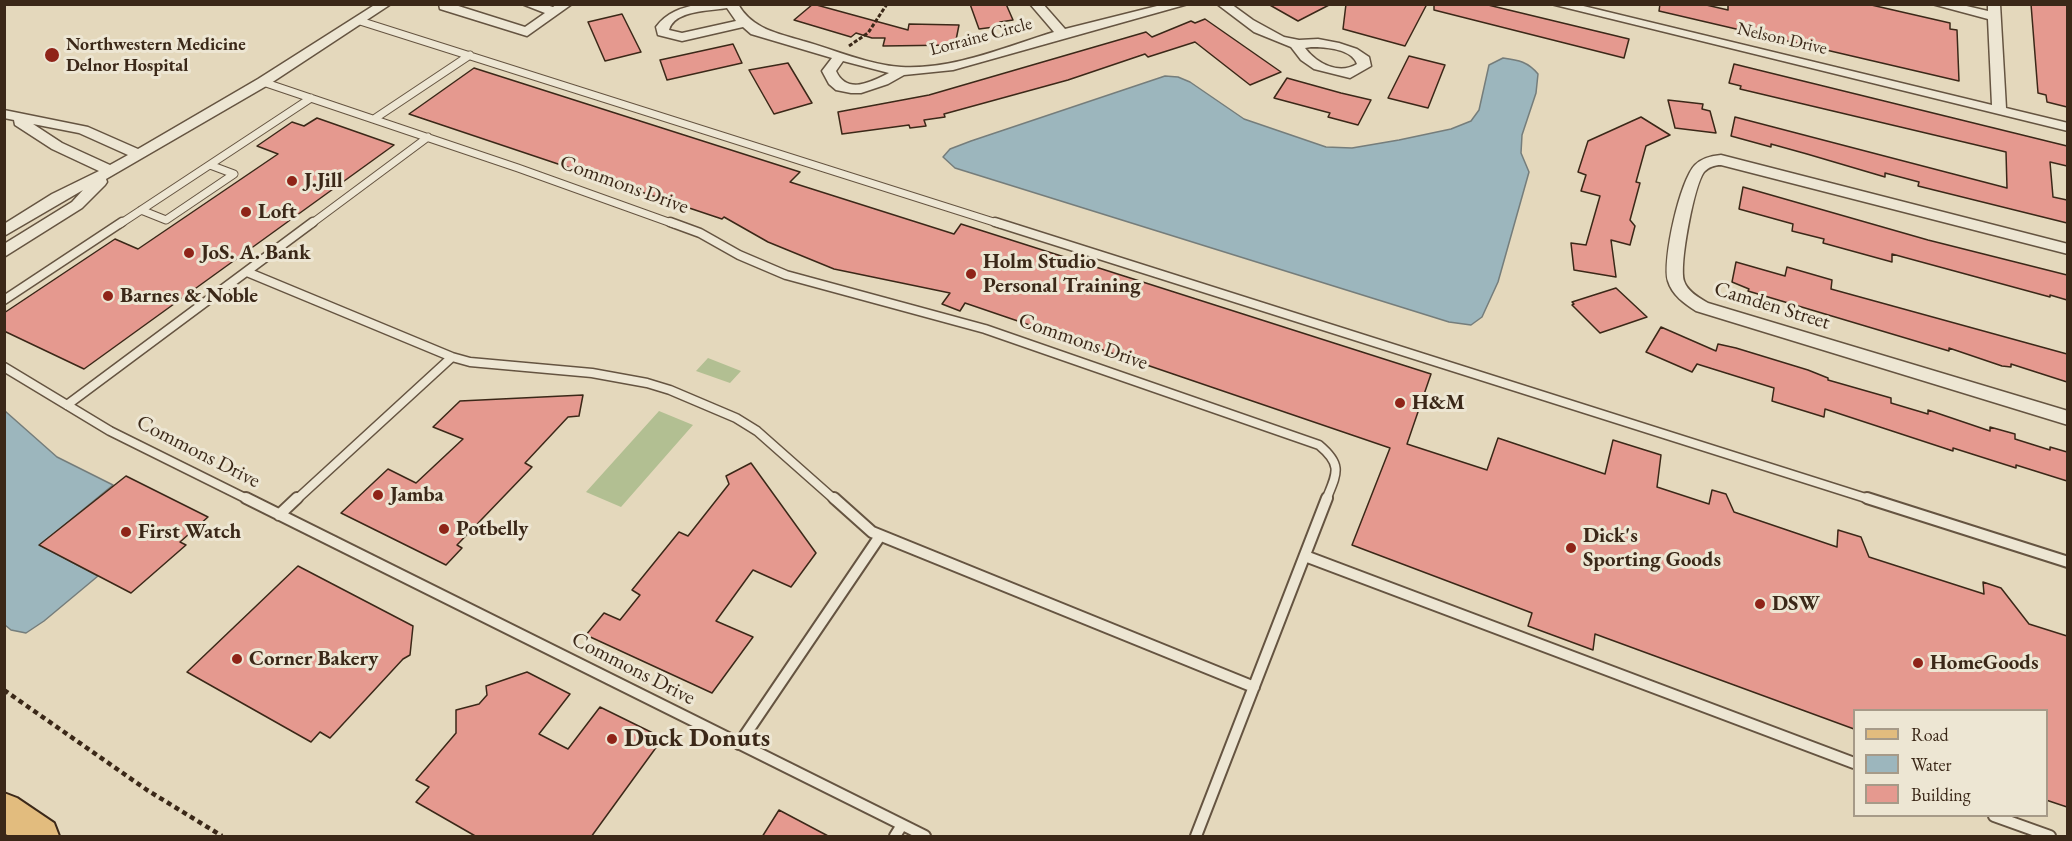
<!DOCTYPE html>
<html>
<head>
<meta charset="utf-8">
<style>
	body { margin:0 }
	#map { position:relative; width:2072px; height:841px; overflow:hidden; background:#e4d8bc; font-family:"EB Garamond",serif }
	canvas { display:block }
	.frame { position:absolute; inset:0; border:6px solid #3b2818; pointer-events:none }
	.legend { position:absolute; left:1853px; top:709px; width:195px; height:108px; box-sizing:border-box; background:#ede6d3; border:2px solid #a69a88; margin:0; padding:8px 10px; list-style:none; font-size:18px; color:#3b2818 }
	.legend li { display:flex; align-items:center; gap:12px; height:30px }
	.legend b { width:30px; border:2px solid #a69a88 }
</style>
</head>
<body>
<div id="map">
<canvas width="2072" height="841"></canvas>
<div class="frame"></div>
<ul class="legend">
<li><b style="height:8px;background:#e2bc7e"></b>Road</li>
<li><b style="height:16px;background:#9cb6bd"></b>Water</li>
<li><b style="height:16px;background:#e5998f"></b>Building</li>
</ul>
</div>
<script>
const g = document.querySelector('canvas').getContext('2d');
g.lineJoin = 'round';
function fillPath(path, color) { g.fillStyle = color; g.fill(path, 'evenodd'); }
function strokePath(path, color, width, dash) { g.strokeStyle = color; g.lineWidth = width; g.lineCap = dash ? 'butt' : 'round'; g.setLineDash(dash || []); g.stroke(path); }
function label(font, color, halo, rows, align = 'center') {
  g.font = font + ' "EB Garamond",serif'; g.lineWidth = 6; g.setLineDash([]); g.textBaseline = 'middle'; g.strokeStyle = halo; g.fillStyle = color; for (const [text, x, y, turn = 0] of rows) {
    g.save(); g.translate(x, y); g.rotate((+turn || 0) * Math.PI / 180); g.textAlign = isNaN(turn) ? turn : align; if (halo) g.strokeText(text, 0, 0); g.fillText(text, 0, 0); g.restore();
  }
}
const green = new Path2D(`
	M708 358 741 371 730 383 696 371Z
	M659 411 693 425 621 507 586 492Z`);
const water = new Path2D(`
	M1503 58C1519 60 1528 62 1538 74L1536 93 1522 135 1521 153 1529 172 1498 282 1482 317 1471 325 1449 322 955 168 943 157 950 149 971 141 1165 76 1178 77 1190 82 1244 119 1326 147 1352 148 1399 140 1451 129 1471 121 1479 110 1489 65Z
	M5 411 57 457 113 485 40 545 98 576 44 621 26 633 11 630 5 625Z`);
const building = new Path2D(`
	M813 4 908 30 909 24 959 25 955 45 883 46 885 38H872L856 33 851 37 794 20Z
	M970 4H1006L1013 20 1000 22 1002 26 979 29Z
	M1268 4H1331L1298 21Z
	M1346 4H1427L1405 46 1343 29Z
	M1434 4H1484L1629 39 1624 58 1434 10Z
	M1660 4H1702L1728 10V4H1867L1950 23V29L1957 30 1959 81 1659 11Z
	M2031 4H2067V107L2047 102 2046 95 2038 93Z
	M622 14 641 52 605 61 588 22Z
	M1205 19 1281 72 1250 85 1195 42 1148 57 1145 54 1068 80 944 114 945 117 924 120 926 126 910 128 909 125 842 134 838 112 929 95 1146 32 1152 37 1191 21 1195 23Z
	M733 44 742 63 667 80 660 60Z
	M1409 56 1445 65 1428 108 1388 98Z
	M788 63 812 103 774 114 749 70Z
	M1734 64 2067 146V166L2050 162 2053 197 2067 200V223L1918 186 1919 182 1885 173V177L1807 154 1771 144V147L1731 136 1735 117 2007 188 2006 152 1740 89 1741 86 1729 83Z
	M474 68 800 172 790 182 954 234 961 224 1431 374 1407 444 1487 470 1498 438 1605 474 1613 440 1661 455 1657 487 1709 504 1712 490 1726 494 1734 512 1837 547 1838 530 1861 537 1869 557 1984 594 1983 582 2001 588 2029 624 2067 636V807L2046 800V711H1854V729L1595 634 1593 650 1528 626 1532 613 1352 545 1390 448 965 303 960 311 942 304 950 293 834 269 768 242 724 217 722 219 409 114Z
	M1287 78 1341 93 1371 100 1358 125 1328 117 1330 113 1274 98Z
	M1668 100 1703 104 1702 109 1710 111 1716 133 1675 128Z
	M1641 117 1670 135 1646 146 1636 182 1640 183 1630 220 1635 226 1630 245 1611 240 1616 277 1574 270 1571 243 1586 245 1600 196 1581 191 1586 175 1578 172 1588 141Z
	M317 118 394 145 84 369 4 331V313L115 239 138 249 278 154 257 146 292 122 304 126Z
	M1743 187 1928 240 2067 275V300L2050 295V297L1892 254V262L1823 243 1824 239 1792 231 1793 224 1739 209Z
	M1736 262 1785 276 1787 267 1832 280 1831 289 2067 354V382L2011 364V367L2002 366 1949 348V351L1748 291 1749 289 1732 282Z
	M1616 288 1647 317 1600 333 1572 305 1574 304 1572 302Z
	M1661 327 1716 351 1718 344 1736 348 1808 370 1828 378V380L1891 398V403L1928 414V410L1990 431V427L2015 434V439L2050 450V447L2067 452V481L2016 465V468L1953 448V451L1825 409 1824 417 1772 401 1774 388 1697 364 1692 372 1646 352Z
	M583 395 579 416 568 417 525 463 532 467 457 545 462 548 446 565 341 513 388 469 416 483 463 439 433 427 460 401Z
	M751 463 816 553 791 587 753 570 716 621 753 637 712 693 586 635 604 613 620 620 640 595 632 590 679 532 688 536 729 484 726 476Z
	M126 476 208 517 180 542 186 545 131 593 39 545Z
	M298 566 413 626 410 655 403 659 330 738 320 732 311 742 187 672Z
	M527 672 570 694 539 734 568 749 600 707 663 738 591 837H477L416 802 429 787 416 780 456 733V710L479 704 487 695 486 686Z
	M779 810 830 837H762Z`);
const pathFar1 = new Path2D(`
	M849 46 868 33 887 4`);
const path = new Path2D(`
	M4 690 147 790 222 836`);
const serviceFar2 = new Path2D(`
	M360 21 1000 224
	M263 82 518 168 674 224
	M374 119 470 55
	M141 210 166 220 234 174 210 165
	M120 224 311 98
	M311 224 428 137`);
const serviceFar1 = new Path2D(`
	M670 222 700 233 739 255 786 275 985 329 1319 445C1343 465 1337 473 1326 500
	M995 222 1872 500
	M247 272 452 357 470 362 592 373 647 383 670 390 736 418 757 431 835 500
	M4 300 122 222
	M4 367 110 431 249 500
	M67 405 313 222
	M296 500 452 357`);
const service = new Path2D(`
	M246 498 925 836
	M834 498 872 532 1254 687
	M1867 498 2068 562
	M279 515 297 498
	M1305 556 1854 763
	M739 744 880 536
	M1994 816 2050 836
	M895 836 902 825
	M1196 836 1327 498`);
const minor = new Path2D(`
	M376 4H391L268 85 106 179 107 182 105 185 82 208 4 257V244L72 202 83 190 4 236V224L52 194 99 171 52 149 15 125 14 120 4 118V110L88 127 138 149 258 79ZM33 124 79 133 128 155 110 165 62 143Z
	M439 4H452L525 27 545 13 522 4H543L553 7 557 4H572L527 36 440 9Z
	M699 4H738C752 29 777 33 803 41 835 50 869 65 901 67 953 70 1005 47 1054 32L1030 4H1043L1065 29 1165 4H1188L953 70 904 75 888 84 861 93H851L836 90 829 84 822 71 832 58 751 34 743 27 682 41 658 35 656 27C667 12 681 8 699 4ZM727 8 736 21 682 33 669 30C674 10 710 11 727 8ZM843 61 889 73C871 82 847 95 836 71Z
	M1217 4H1231L1253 20 1284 37 1299 40 1318 39 1339 43 1357 49 1369 57 1371 66 1350 78 1314 69 1301 60 1291 47 1254 32ZM1311 47C1326 47 1352 49 1357 64 1339 75 1317 64 1305 48Z
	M1551 4H1575L1992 105 1988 19 1932 4H1958L1988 11V4H2000L2006 108 2068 123V131Z
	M1721 155 2068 244V254L1721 165C1714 165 1709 167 1704 172 1694 186 1679 264 1684 281 1687 291 1699 298 1708 303L2068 411V425L1696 311C1685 304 1672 295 1668 281 1662 261 1680 180 1695 165 1702 158 1711 156 1721 155Z`);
const primary = new Path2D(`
	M4 793 17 798 54 823 59 836H9L4 833Z`);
const markers = [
	[52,55,8,"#8f2418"],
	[292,181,6,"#8f2418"],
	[246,212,6,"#8f2418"],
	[189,253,6,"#8f2418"],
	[971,274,6,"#8f2418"],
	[108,296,6,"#8f2418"],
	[1400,403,6,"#8f2418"],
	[378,495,6,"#8f2418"],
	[444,529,6,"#8f2418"],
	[126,532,6,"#8f2418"],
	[1571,548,6,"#8f2418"],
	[1760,604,6,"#8f2418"],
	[237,659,6,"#8f2418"],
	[1918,663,6,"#8f2418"],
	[612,739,6,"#8f2418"]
];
const farStreetnames = [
	["Lorraine Circle",981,37,-15],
	["Nelson Drive",1782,39,13]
];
const farPoinames = [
	["Northwestern Medicine",66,45],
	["Delnor Hospital",66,66]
];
const poiNames = [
	["J.Jill",304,181],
	["Loft",258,212],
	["JoS. A. Bank",201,253],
	["Holm Studio",983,262],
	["Personal Training",983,286],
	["Barnes & Noble",120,296],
	["H&M",1412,403],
	["Jamba",390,495],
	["Potbelly",456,529],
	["First Watch",138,532],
	["Dick's",1583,536],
	["Sporting Goods",1583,560],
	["DSW",1772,604],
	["Corner Bakery",249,659],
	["HomeGoods",1930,663]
];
const streetNames = [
	["Commons Drive",624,185,20],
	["Camden Street",1772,306,17],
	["Commons Drive",1083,342,19],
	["Commons Drive",198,452,27],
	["Commons Drive",633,669,27]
];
const nearPoinames = [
	["Duck Donuts",624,739]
];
fillPath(green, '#b2bf92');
fillPath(water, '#9cb6bd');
strokePath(water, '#757d7b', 1.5);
fillPath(building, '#e5998f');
strokePath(building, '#3b2818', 1.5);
strokePath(serviceFar2, '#655441', 9);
strokePath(serviceFar1, '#655441', 11);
strokePath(service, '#655441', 14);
strokePath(minor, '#655441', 3);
strokePath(primary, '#3b2818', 4);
strokePath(pathFar1, '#3b2818', 3, [4, 2]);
strokePath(path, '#3b2818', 4.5, [5, 4]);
strokePath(serviceFar2, '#ede6d3', 7);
strokePath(serviceFar1, '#ede6d3', 8);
strokePath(service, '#ede6d3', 10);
fillPath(minor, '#ede6d3');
fillPath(primary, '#e2bc7e');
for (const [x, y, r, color] of markers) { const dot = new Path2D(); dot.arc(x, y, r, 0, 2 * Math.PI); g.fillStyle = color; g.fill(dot); strokePath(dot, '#ede6d3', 2); }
label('18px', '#3b2818', '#ede6d3', farStreetnames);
label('bold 18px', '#3b2818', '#ede6d3', farPoinames, 'left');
label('bold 21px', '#3b2818', '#ede6d3', poiNames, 'left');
label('21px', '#3b2818', '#ede6d3', streetNames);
label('bold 26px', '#3b2818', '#ede6d3', nearPoinames, 'left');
</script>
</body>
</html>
